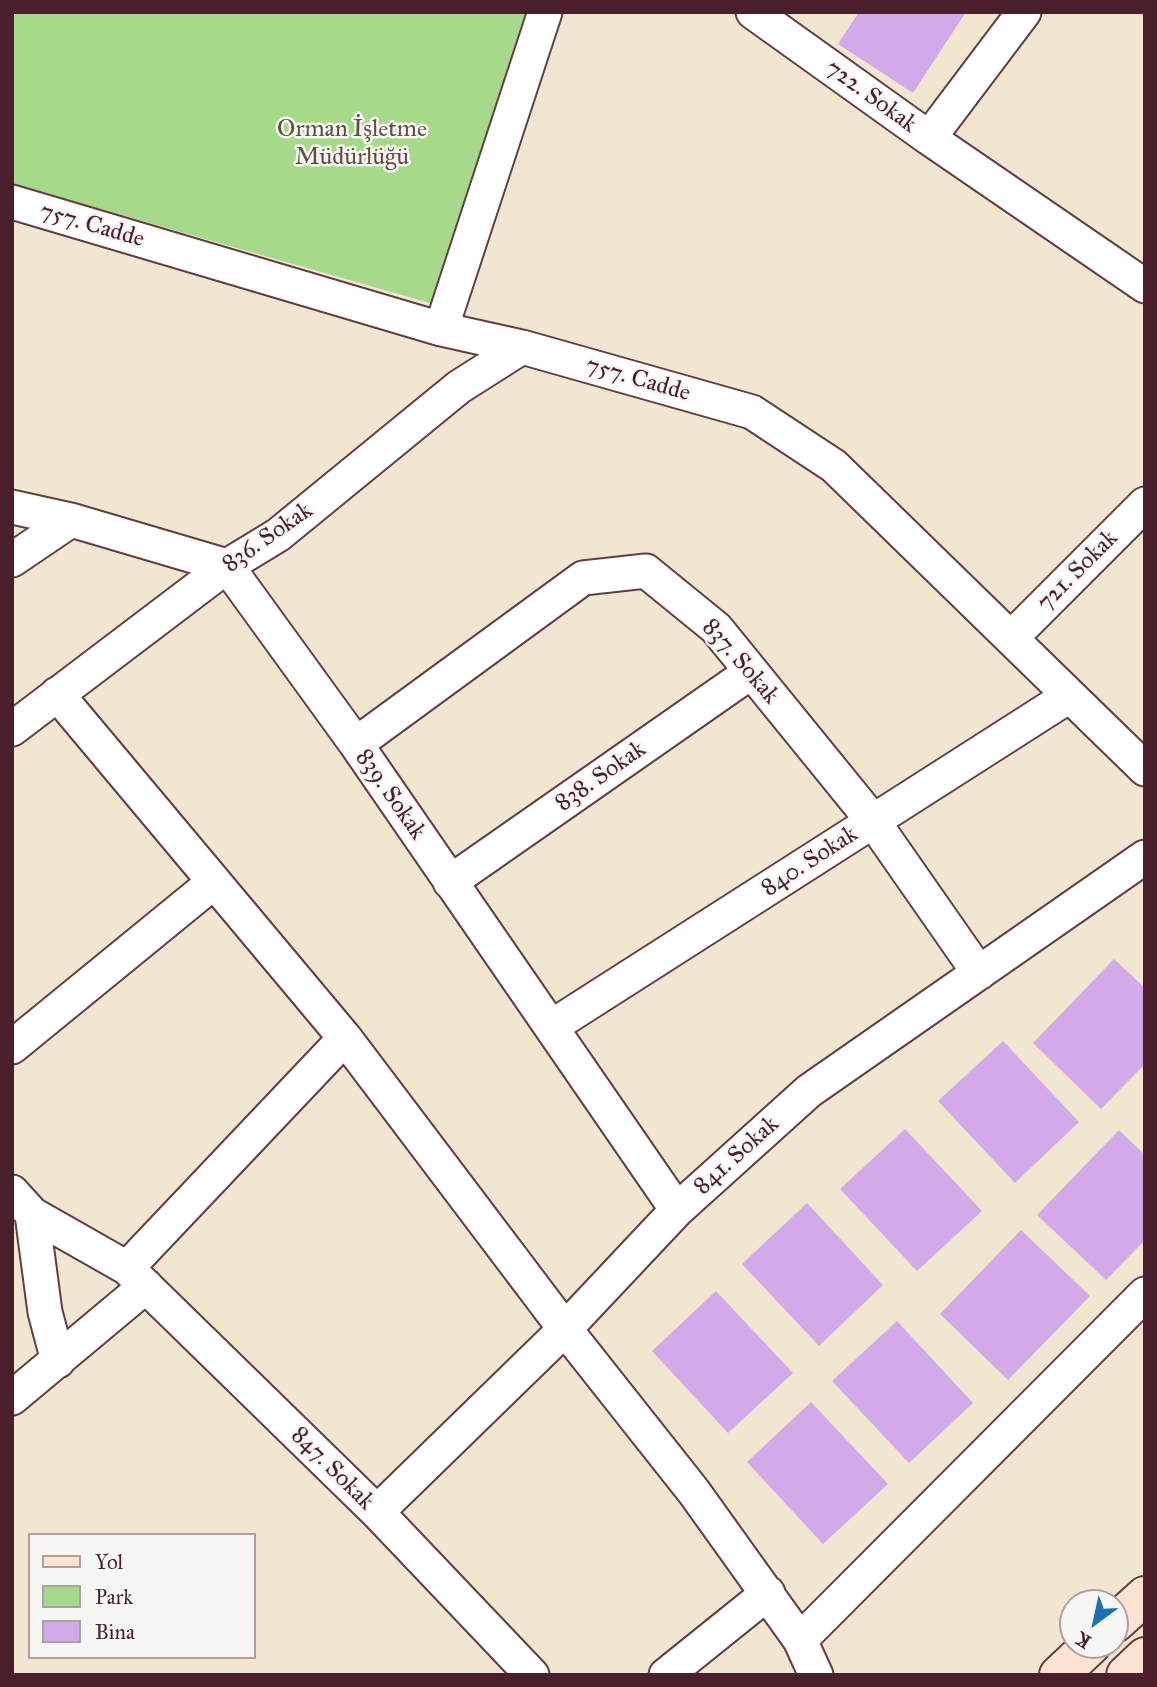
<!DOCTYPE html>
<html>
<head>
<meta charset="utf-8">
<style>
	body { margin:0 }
	#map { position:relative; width:1157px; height:1687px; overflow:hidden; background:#f1e7d1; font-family:"IM FELL Great Primer",serif }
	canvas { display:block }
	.frame { position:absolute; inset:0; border:14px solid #4a1f2b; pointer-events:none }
	.legend { position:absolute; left:28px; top:1533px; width:228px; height:126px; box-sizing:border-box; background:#f6f6f2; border:2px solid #b1a0a2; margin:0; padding:9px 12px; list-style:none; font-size:21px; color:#4a1f2b }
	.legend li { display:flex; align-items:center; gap:14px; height:35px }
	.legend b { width:35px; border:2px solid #b1a0a2 }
	.north { position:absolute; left:1059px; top:1589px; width:70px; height:70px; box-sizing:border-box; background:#f6f6f2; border:2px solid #b1a0a2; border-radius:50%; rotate:213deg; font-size:19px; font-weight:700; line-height:28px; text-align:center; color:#4a1f2b }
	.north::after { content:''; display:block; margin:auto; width:24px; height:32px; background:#1f6fb2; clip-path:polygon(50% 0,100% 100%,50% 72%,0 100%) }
</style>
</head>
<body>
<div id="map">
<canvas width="1157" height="1687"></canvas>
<div class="frame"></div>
<ul class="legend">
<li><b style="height:9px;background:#fde4d1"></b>Yol</li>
<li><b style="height:19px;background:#a6d989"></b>Park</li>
<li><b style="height:19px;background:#d3aae9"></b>Bina</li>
</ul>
<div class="north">K</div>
</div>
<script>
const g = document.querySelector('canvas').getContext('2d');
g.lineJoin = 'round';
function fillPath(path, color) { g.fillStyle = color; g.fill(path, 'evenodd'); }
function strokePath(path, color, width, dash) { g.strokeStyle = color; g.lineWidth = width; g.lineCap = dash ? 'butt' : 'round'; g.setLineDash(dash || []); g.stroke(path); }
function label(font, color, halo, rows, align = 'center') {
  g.font = font + ' "IM FELL Great Primer",serif'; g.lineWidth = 5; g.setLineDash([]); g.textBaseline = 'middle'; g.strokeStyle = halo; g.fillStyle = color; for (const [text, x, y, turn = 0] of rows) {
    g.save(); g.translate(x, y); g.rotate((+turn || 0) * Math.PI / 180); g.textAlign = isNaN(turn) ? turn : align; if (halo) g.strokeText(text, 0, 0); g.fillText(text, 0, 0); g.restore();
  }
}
const green = new Path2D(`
	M12 12H540L437 305 12 184Z`);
const building = new Path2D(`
	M859 12H966L913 93 838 44Z
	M1114 959 1145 988V1064L1101 1109 1033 1043Z
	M1003 1041 1079 1122 1015 1183 938 1101Z
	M905 1129 982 1211 917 1271 840 1189Z
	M1119 1130 1145 1155V1240L1106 1280 1037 1215Z
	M807 1203 883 1285 819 1346 742 1264Z
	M1021 1230 1090 1296 1008 1380 940 1314Z
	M716 1291 793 1373 728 1433 652 1351Z
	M897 1321 973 1403 909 1463 832 1381Z
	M811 1402 888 1484 823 1544 747 1462Z`);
const minor = new Path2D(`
	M753 12 929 138 1024 12
	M929 138 1145 286
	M12 202 441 329 522 347 752 412 834 466 1145 769
	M441 329 545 12
	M12 507 71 520 227 566 356 744 677 1210
	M12 560 71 520
	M1011 638 1145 504
	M57 694 345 1038 565 1329 694 1492 800 1640 816 1675
	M12 729 227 566 278 535 459 387 522 347
	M356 744 583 578 646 571 716 628 873 821 979 973
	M450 882 751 672
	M551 1027 1069 696
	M12 1047 214 882
	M12 1192 32 1214 127 1268 377 1512 532 1675
	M32 1214 45 1312 58 1361
	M127 1268 345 1038
	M12 1398 146 1286
	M377 1512 565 1329 677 1210 809 1091 1145 857
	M800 1640 1145 1294
	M666 1675 768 1593`);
const secondary = new Path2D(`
	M1115 1623 1145 1596
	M1059 1675 1091 1645
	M1126 1675 1145 1657`);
const streetNames = [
	["722. Sokak",871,97,36],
	["757. Cadde",92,226,16],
	["757. Cadde",638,380,16],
	["836. Sokak",268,538,-35],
	["721. Sokak",1078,571,-45],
	["837. Sokak",740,662,49],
	["838. Sokak",601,777,-35],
	["839. Sokak",390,795,55],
	["840. Sokak",810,862,-33],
	["841. Sokak",737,1156,-42],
	["847. Sokak",332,1469,45]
];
const parkNames = [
	["Orman İşletme",352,130],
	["Müdürlüğü",352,158]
];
fillPath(green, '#a6d989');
fillPath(building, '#d3aae9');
strokePath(minor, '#633d44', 37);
strokePath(secondary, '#633d44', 42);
strokePath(minor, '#fff', 33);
strokePath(secondary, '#fde4d1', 38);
label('24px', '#4a1f2b', '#f6f6f2', streetNames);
label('24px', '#614e42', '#f6f6f2', parkNames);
</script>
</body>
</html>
